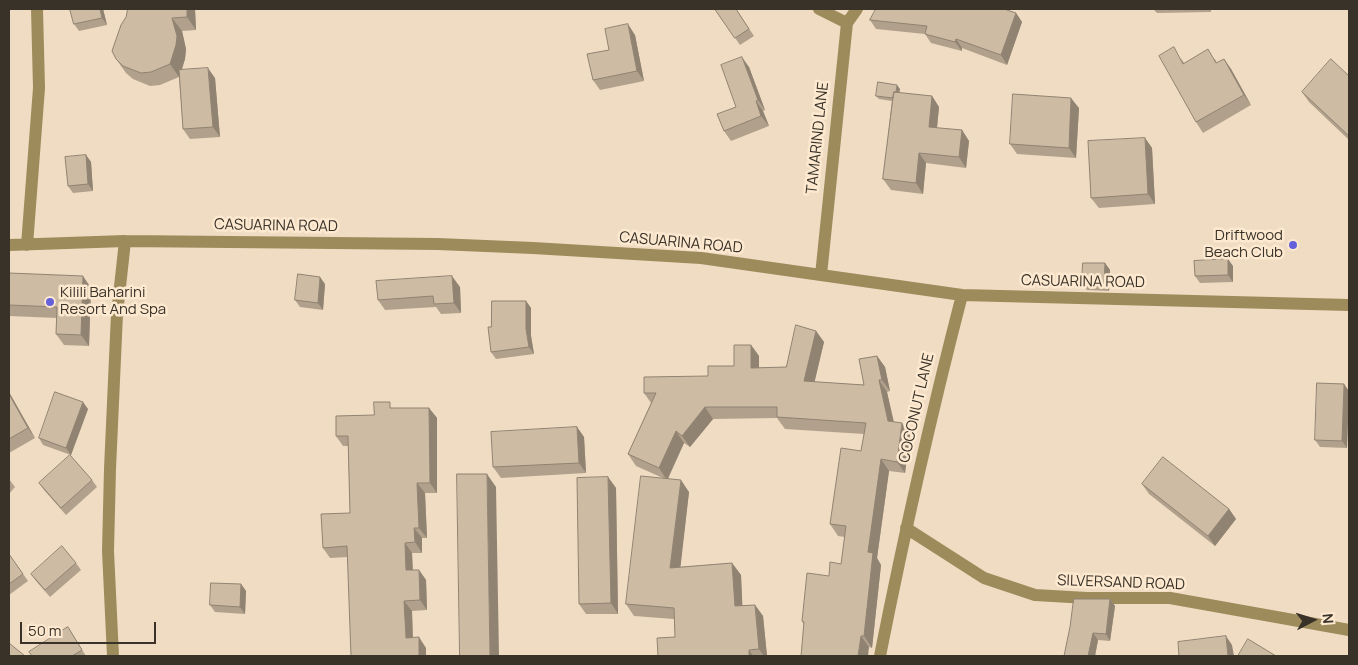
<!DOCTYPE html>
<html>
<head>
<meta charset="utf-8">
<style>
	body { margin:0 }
	#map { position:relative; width:1358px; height:665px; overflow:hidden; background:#f0dcc3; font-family:Manrope,sans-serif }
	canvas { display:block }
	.frame { position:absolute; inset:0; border:10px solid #393228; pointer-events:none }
	.north { position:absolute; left:1288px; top:595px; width:50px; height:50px; -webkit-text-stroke:4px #fde9d0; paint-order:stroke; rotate:85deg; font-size:14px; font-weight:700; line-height:20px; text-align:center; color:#393228 }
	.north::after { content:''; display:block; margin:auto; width:18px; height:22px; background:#393228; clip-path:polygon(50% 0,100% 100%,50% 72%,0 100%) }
	.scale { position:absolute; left:20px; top:622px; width:136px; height:22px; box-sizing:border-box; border:2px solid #393228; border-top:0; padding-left:6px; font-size:15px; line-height:18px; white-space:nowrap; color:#393228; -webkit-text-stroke:4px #fde9d0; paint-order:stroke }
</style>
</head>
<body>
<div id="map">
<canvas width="1358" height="665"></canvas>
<div class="frame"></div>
<div class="north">N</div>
<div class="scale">50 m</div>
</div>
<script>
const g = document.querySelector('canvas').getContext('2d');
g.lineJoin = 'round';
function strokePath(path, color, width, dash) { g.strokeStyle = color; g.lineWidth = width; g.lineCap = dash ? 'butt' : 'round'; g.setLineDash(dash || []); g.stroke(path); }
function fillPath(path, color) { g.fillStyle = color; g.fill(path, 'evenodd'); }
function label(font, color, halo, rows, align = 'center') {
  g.font = font + ' Manrope,sans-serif'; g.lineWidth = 5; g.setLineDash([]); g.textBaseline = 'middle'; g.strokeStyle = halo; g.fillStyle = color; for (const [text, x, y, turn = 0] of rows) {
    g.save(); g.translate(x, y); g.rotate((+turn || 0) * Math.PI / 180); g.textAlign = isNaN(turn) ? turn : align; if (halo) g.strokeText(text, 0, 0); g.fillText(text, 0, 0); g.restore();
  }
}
const minor = new Path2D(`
	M819 9 847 23
	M9 245 125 241 438 244 533 248 701 258 962 295 1349 305
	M27 245 39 88 37 9
	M821 275 847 23 857 9
	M906 528 984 578 1035 595 1087 598H1170L1349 630
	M113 656 108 551 110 469 117 314 125 241
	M880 656C904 535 931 415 962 295`);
const wall = new Path2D(`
	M70 9H103L107 25 79 31 74 24Z
	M195 9 196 30 182 31 186 49 185 59 182 70 215 78 220 137 190 139 183 129 179 77 160 85 150 86 133 79 126 73 116 59 126 17Z
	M715 9H736L754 36 740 45Z
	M1153 9H1211V12L1157 13Z
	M1016 13 1022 22 1007 65 962 48V51L931 43 925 34 876 29 870 20Z
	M635 35 644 81 600 90 593 80 609 50Z
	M1181 58 1184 63 1215 59 1217 63 1224 59 1231 69 1251 105 1203 133 1196 122Z
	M749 67 765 110 763 111 769 126 731 141 724 131 736 107Z
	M1349 76V140L1309 102 1302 92Z
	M900 89 899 93 932 96 939 107 937 128 962 130 969 141 966 168 926 163 923 194 891 190 883 179 892 101 879 99 876 96Z
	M1079 108 1076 158 1017 154 1010 144Z
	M1145 138 1152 148 1155 204 1099 208 1091 198Z
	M86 155 91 162 93 191 73 193 68 186Z
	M1105 263 1110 270 1109 291 1087 290 1082 283Z
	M1233 266V282L1200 283 1195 276Z
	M9 273 91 288 89 346 64 345 56 334 57 318 9 316Z
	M325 284 323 310 300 307 295 300Z
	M460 287 461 313 441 314 436 307 385 310 378 300Z
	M526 301 531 308V336L534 354 496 359 491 352V327Z
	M816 331 824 342 814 382 864 385 877 356 885 367 890 391 887 392 894 422 910 435 905 473 889 471 877 558 881 565 872 648 804 625 802 621 829 576 841 564 845 537 838 536 830 524 861 451 864 434 785 429 777 418 713 419 690 447 684 443 668 479 689 492 680 567 732 563 741 575 742 606 755 605 763 616 767 656H658L675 637 674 619 634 616 626 604 663 478 636 466 628 454 651 403 644 393 708 376 734 366 751 345 759 356V368L786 367Z
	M1349 391 1347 448 1320 447 1315 440Z
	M9 392 35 438 9 453Z
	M394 408H429L437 418V493H425L427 538H422V553H412L413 570H419L426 580 427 610 412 611 413 638 426 648V656L348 557 330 558 323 548 350 513 348 446H343L336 436 374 415Z
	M88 409 71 455 43 445 39 438Z
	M577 427 584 437 586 473 501 478 493 467Z
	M608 477 616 488 618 614H586L579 604Z
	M9 479 15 487 9 494Z
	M92 480 97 487 66 515 44 490 39 483Z
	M1142 484 1229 509 1236 519 1215 546 1149 494Z
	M9 554 28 581 9 595Z
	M76 563 81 570 50 597 36 581 31 574Z
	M241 584 246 591 245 614 215 612 210 605Z
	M1110 599 1115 606 1110 641 1098 640 1095 656H1064Z
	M68 627 86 656H32Z`);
const shadedWall = new Path2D(`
	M100 9H103L107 25 102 18Z
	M187 9H195L196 30 187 17Z
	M1016 13 1022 22 1007 65 1001 55Z
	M172 18 182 31 186 49 185 59 179 77 170 64Z
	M628 24 635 35 644 81 637 71Z
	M956 39 962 48V51L955 42Z
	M742 57 749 67 765 110 758 100Z
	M1224 59 1231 69 1251 105 1244 95Z
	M208 68 215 78 220 137 213 127Z
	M897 85 900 89 897 102 895 99Z
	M932 96 939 107 936 137 929 127Z
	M1071 98 1079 108 1076 158 1069 148Z
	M756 101 763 111 769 126 761 116Z
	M962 130 969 141 966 168 959 157Z
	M1145 138 1152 148 1155 204 1148 194Z
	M919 153 926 163 923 194 916 183Z
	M86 155 91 162 93 191 88 184Z
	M1228 259 1233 266V282L1228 275Z
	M1105 263 1110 270 1109 291 1104 284Z
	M83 276 91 288 89 346 81 335Z
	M452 276 460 287 461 313 454 303Z
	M320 277 325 284 323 310 318 303Z
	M526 301 531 308V336L534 354 529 347 526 329Z
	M816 331 824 342 812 393 804 381Z
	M751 345 759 356V379L751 368Z
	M877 356 885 367 890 391 882 380Z
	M879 380 887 392 896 433 888 421Z
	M1344 384 1349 391 1347 448 1342 441Z
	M9 392 35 438 28 428 9 394Z
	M83 402 88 409 71 455 66 448Z
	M705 407 713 419 690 447 682 436Z
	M429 408 437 418V493L430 483Z
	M902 423 910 435 905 473 897 462Z
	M577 427 584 437 586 473 579 463Z
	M676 431 684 443 667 480 659 468Z
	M881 459 889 471 877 558 881 565 872 648 864 636 868 552Z
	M487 474 496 487 499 656H490Z
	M608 477 616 488 618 614 611 603Z
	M681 480 689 492 679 580 670 568Z
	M417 483 425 493 427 538 419 528Z
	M1229 509 1236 519 1215 546 1208 536Z
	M414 528 422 538V553L415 542Z
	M405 543 412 553 413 581 406 570Z
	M732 563 741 575 743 618 735 606Z
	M419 570 426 580 427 610 420 600Z
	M241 584 246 591 245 614 240 607Z
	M1110 599 1115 606 1110 641 1106 634Z
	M404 601 412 611 413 648 406 638Z
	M755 605 763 616 767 656H764L759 649Z
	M1093 633 1098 640 1095 656H1088Z
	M861 636 869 647 868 656H858Z
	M1226 636 1232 645 1234 656H1228Z
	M419 637 426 648V656H419Z
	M749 650 753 656H749Z`);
const building = new Path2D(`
	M70 9H100L102 18 74 24Z
	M128 9H187V17L172 18 177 36 176 45 170 64 151 72 141 73 123 66 116 59 112 51 121 25 126 17Z
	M715 9H736L749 29 735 38Z
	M876 9H1004L1016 13 1001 55 956 39 955 42 925 34 927 26 870 20Z
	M628 24 637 71 593 80 587 54 609 50 605 29Z
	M1174 47 1183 64 1208 49 1216 63 1224 59 1244 95 1196 122 1159 56Z
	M742 57 758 100 756 101 761 116 724 131 717 114 736 107 721 65Z
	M1331 59 1349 76V136L1302 92Z
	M208 68 213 127 183 129 179 70Z
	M878 82 897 85 896 92H894L893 98 876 96Z
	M894 92 932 96 929 127 962 130 959 157 919 153 916 183 883 179Z
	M1013 94 1071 98 1069 148 1010 144Z
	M1145 138 1148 194 1091 198 1088 141Z
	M86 155 88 184 68 186 65 157Z
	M1228 259V275L1195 276 1194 261Z
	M1083 263H1105L1104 284 1082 283Z
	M9 273 83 276 81 335 56 334 57 307 9 305Z
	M298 274 320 277 318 303 295 300Z
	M452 276 454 303 434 304 433 296 378 300 376 281Z
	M492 301H526V329L529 347 491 352 488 327H491Z
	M796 325 816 331 804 381 864 385 859 359 877 356 882 380H879L888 421 902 423 897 462 881 459 868 552 873 553 864 636H861L858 656H801L804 622 802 621 807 573 829 576 830 562 841 564 846 526 830 524 841 448 861 451 866 423 777 417V407H705L682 436 676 431 659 468 628 454 656 393H644V377L708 376V366H734V345H751V368L786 367Z
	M1317 383 1344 384 1342 441 1315 440Z
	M55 392 83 402 66 448 39 438Z
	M9 394 28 428 9 439Z
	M374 402H390V408H429L430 483H417L419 528H414L415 542 405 543 406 570H419L420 600 404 601 406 638 419 637V656H351L347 546 323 548 321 514 350 513 348 436H336V416L374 415Z
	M577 427 579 463 493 467 491 432Z
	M70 455 92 480 61 508 39 483Z
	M1163 457 1229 509 1208 536 1142 484Z
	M457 474H487L490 656H460Z
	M641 476 681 480 670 568 732 563 735 606 755 605 759 649 749 650V656H658L657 638 675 637 674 608 626 604Z
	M608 477 611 603 579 604 577 478Z
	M62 546 76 563 45 590 31 574Z
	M9 554 23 574 9 584Z
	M211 583 241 584 240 607 210 605Z
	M1074 599H1110L1106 634 1093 633 1088 656H1064L1070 627Z
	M68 627 82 650 72 656H32L29 652Z
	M1226 636 1228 656H1179L1178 642Z
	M1248 639 1276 656H1238Z
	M9 643 25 656H9Z`);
const markers = [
	[1293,245,5,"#6461da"],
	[50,302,5,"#6461da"]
];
const streetNames = [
	["TAMARIND LANE",818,138,-84],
	["CASUARINA ROAD",276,226,1],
	["CASUARINA ROAD",681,243,5],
	["CASUARINA ROAD",1083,282,1],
	["COCONUT LANE",917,408,-77],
	["SILVERSAND ROAD",1121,583,2]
];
const poiNames = [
	["Driftwood",1283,236],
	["Beach Club",1283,253],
	["Kilili Baharini",60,293,"left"],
	["Resort And Spa",60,310,"left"]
];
strokePath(minor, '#9e8b5b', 12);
fillPath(wall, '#b1a18c');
fillPath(shadedWall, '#908372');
fillPath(building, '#cebba3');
strokePath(building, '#908372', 1);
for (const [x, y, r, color] of markers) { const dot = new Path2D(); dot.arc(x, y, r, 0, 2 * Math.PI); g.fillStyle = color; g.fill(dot); strokePath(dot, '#fde9d0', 2); }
label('15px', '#393228', '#fde9d0', streetNames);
label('15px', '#393228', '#fde9d0', poiNames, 'right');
</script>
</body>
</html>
